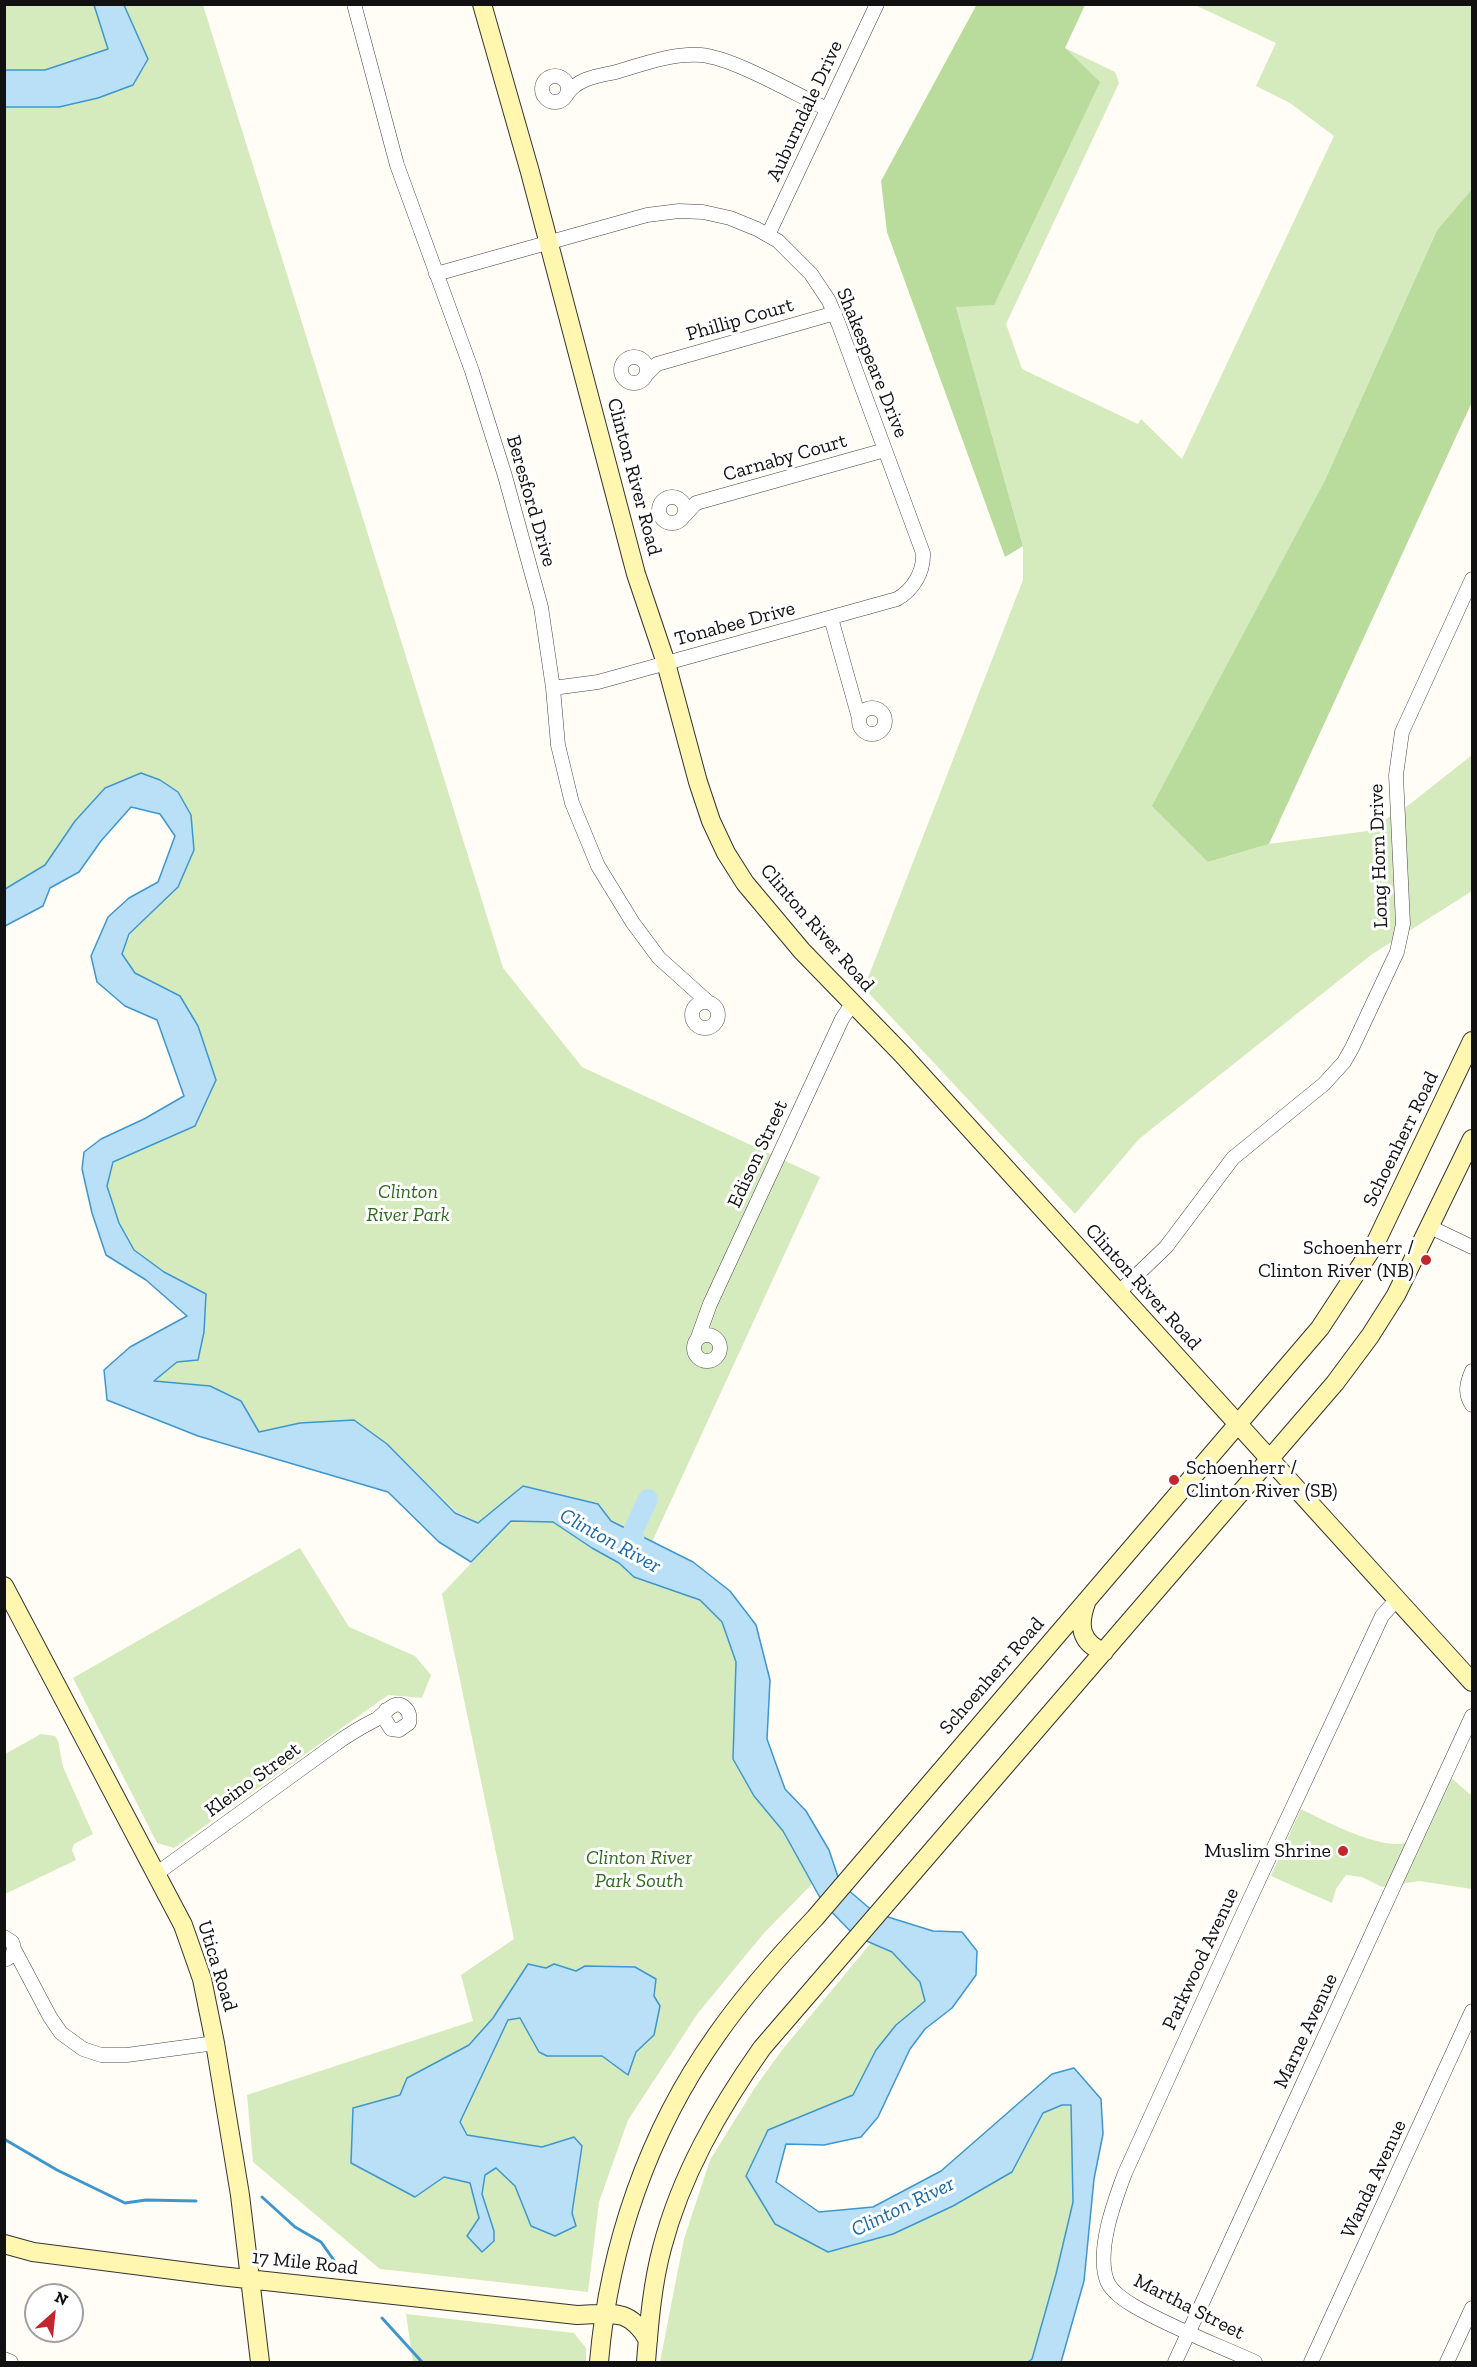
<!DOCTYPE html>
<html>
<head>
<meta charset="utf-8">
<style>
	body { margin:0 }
	#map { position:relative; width:1477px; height:2367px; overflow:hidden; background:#fffdf5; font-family:"Zilla Slab",serif }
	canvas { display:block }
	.frame { position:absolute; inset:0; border:6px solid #111; pointer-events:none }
	.north { position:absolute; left:24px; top:2283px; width:60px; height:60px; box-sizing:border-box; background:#fff; border:2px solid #a0a0a0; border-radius:50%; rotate:27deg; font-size:16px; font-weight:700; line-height:24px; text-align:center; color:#111 }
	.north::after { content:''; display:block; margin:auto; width:21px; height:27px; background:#c4262e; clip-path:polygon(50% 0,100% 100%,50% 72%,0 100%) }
</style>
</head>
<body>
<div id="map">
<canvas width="1477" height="2367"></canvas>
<div class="frame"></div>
<div class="north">N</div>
</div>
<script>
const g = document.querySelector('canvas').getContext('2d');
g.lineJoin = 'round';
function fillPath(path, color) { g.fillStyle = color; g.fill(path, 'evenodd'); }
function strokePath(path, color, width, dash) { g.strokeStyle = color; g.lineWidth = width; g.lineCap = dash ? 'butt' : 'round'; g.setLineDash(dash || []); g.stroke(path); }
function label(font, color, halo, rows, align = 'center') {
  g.font = font + ' "Zilla Slab",serif'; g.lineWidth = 6; g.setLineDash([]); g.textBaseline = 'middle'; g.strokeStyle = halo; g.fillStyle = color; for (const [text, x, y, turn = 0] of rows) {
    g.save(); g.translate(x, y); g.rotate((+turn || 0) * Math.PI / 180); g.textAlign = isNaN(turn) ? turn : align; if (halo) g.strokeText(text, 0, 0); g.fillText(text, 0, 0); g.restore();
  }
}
const green = new Path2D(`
	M5 5H203L503 968 582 1067 820 1177 652 1542 611 1521 597 1504 522 1486 479 1523 456 1512 387 1444 354 1420 299 1423 259 1432 241 1401 209 1386 154 1381 177 1362 198 1360 206 1294 163 1272 134 1250 119 1224 107 1186 114 1162 195 1126 216 1079 198 1025 180 997 134 972 122 954 131 933 178 887 193 850 191 815 178 793 160 780 140 773 105 787 76 819 45 865 5 888Z
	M1195 5H1472V189L1437 230 1325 480 1218 683 1208 862 1269 844 1367 831 1410 804 1472 755V891L1371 955 1139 1139 1075 1214 864 988 1023 580V546L956 307 1065 48 1115 72 1119 83 1006 324 1022 369 1138 424 1141 419 1182 459 1334 136 1290 103 1256 86 1276 43Z
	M511 1521 553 1522 592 1548 620 1563 634 1577 700 1600 722 1622 736 1662 733 1760 754 1796 783 1831 812 1884 764 1933 698 2013 628 2120 599 2202 588 2292 380 2269 253 2162 247 2095 473 2021 461 1975 514 1939 442 1594Z
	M300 1548 349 1627 415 1656 431 1675 422 1698 388 1695 174 1848 157 1843 73 1678Z
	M41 1734 55 1736 58 1741 63 1767 93 1834 74 1844 72 1850 76 1860 5 1894V1754Z
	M1449 1776 1472 1796V1889L1419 1881 1382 1887 1362 1877 1346 1875 1336 1889 1332 1903 1271 1876 1301 1809C1325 1821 1380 1850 1406 1843 1412 1842 1418 1839 1424 1836Z
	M871 1943 892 1952 920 1982 925 2001 896 2025 876 2050 853 2095 768 2130 775 2224 893 2234 953 2206 1012 2172 1043 2113 1062 2105H1071L1073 2202 1056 2274 1032 2359 1028 2362H660L684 2239 710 2160 754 2089 782 2050Z
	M406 2314 574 2333 586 2348V2362H413Z`);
const forest = new Path2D(`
	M977 4 1085 5 1065 48 1100 82 994 305 956 307 1023 546 1005 557 887 232 881 181Z
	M1472 189V402L1269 844 1208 862 1152 806 1325 480 1437 230Z`);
const water = new Path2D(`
	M94 5H124L148 59 133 85 98 98 59 107H5V70H45L108 49Z
	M141 773 160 780 178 792 191 815 194 850 178 887 129 934 122 954 135 973 180 996 198 1026 216 1080 195 1126 113 1162 107 1186 119 1223 134 1250 164 1272 206 1294 204 1332 198 1360 177 1362 154 1381 210 1386 241 1401 259 1432 300 1423 354 1420 387 1444 455 1513 478 1523 523 1486 598 1504 611 1521 693 1562 730 1591 756 1625 770 1680 767 1739 785 1789 806 1811 829 1850 840 1883 875 1913 933 1931 962 1932 977 1951 976 1975 952 2008 925 2029 910 2049 878 2117 861 2137 824 2145 786 2144 776 2182 819 2212 873 2207 941 2171 1052 2074 1074 2068 1101 2099 1103 2134 1094 2179 1084 2281 1061 2362H1028L1032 2359 1056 2274 1073 2202 1071 2105H1062L1043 2113 1012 2172 953 2206 893 2234 828 2252 775 2224 746 2176 768 2130 853 2095 876 2050 896 2025 925 2001 920 1982 892 1952 855 1936 823 1903 783 1831 754 1796 733 1759 736 1662 722 1622 700 1600 634 1577 619 1563 592 1548 553 1522 511 1521 471 1562 439 1542 388 1492 198 1436 107 1400 104 1370 130 1347 187 1316 146 1280 106 1255 92 1213 82 1169 84 1152 101 1139 144 1119 184 1096 157 1020 125 1006 97 982 91 956 108 917 129 898 158 882 175 836 160 814 131 807 101 841 79 872 50 888 43 906 5 926V889L45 865 75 821 105 788Z
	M528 1964 546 1968 554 1964 576 1971 585 1966 635 1967 656 1979 654 1996 660 2006 654 2035 636 2052 628 2075 602 2056H547L539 2052 520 2018 508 2020 460 2122 467 2135 542 2147 574 2137 582 2146 572 2213 576 2226 555 2236 531 2226 515 2186 496 2168 485 2175 482 2194 494 2231V2241L482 2252 467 2236 479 2218 470 2183 444 2177 415 2197 351 2163 353 2108 400 2095 407 2078 469 2045 493 2018Z`);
const stream = new Path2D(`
	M4 2139 57 2170 125 2203 146 2200 196 2201
	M262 2197 295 2227 321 2242 338 2266
	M382 2318 422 2362`);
const river = new Path2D(`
	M637 1556 633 1531 648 1499`);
const street = new Path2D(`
	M354 4 397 165 472 371 505 476 541 607 553 688 558 745 572 803 598 866 633 923 659 958 708 1002
	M542 89a13 13 0 1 1 26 0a13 13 0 1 1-26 0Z
	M567 94C578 78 598 76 616 72 643 64 672 53 701 55 734 58 795 94 827 109
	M768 235 877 4
	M436 274 647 215 679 211 703 212 730 218 757 229 778 241 811 274 829 301 839 325 923 553C924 572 913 590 897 599L598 682 553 688
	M621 370a13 13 0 1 1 26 0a13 13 0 1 1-26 0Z
	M646 375 657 364 835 313
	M659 510a13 13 0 1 1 26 0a13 13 0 1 1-26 0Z
	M685 515 696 503 885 450
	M831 618 859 718
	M859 721a13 13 0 1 1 26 0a13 13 0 1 1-26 0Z
	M692 1015a13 13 0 1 1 26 0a13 13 0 1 1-26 0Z
	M1430 1227 1472 1247
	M1118 1293 1166 1247 1233 1158 1324 1084 1344 1062 1352 1048 1397 952 1403 924 1396 775 1402 732 1472 579
	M694 1348a13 13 0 1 1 26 0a13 13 0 1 1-26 0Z
	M697 1340 710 1304 842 1019 852 1004
	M1472 1371C1467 1383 1464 1393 1472 1405
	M156 1874 334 1745C348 1735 361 1727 375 1720 385 1715 395 1695 407 1710 410 1714 410 1718 409 1723L399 1730 391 1729 384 1718 386 1710
	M4 1937 12 1942C16 1950 13 1957 4 1960
	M14 1949 50 2017 61 2033 83 2049 101 2055H127L215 2043
	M4 2359 11 2362
	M1175 2362 1472 1716
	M1255 2362C1215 2344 1172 2328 1134 2306 1125 2301 1111 2291 1107 2281 1096 2251 1114 2202 1125 2173L1241 1918 1382 1616 1397 1599
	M1311 2362 1472 2011
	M1447 2362 1472 2308`);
const secondary = new Path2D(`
	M482 4 530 172 636 574 666 663 698 782 711 821 726 853 745 883 802 951 903 1055 1472 1682
	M4 1586 183 1925 202 1979 215 2043 240 2195 260 2362
	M1086 1603C1078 1625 1080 1643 1104 1652
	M4 2244 33 2252 220 2276 577 2315C611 2314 629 2307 648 2340
	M599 2362C609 2246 648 2132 716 2036 745 1994 780 1955 815 1918L1320 1328 1375 1244 1472 1041
	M646 2362C649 2325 652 2285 662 2248 681 2175 719 2109 762 2048L1335 1383 1370 1336 1396 1295 1472 1139`);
const markers = [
	[1426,1260,6,"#c4262e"],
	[1174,1480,6,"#c4262e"],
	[1343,1851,6,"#c4262e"]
];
const streetNames = [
	["Auburndale Drive",805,111,-65],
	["Phillip Court",740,320,-16],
	["Shakespeare Drive",872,363,68],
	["Carnaby Court",785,458,-16],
	["Clinton River Road",634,477,75],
	["Beresford Drive",531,501,74],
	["Tonabee Drive",735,624,-15],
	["Long Horn Drive",1379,856,-92],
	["Clinton River Road",817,928,49],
	["Schoenherr Road",1401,1139,-64],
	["Edison Street",758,1154,-65],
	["Clinton River Road",1143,1287,48],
	["Schoenherr Road",992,1676,-49],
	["Kleino Street",253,1780,-36],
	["Parkwood Avenue",1201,1959,-65],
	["Utica Road",217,1966,73],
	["Marne Avenue",1306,2031,-65],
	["Wanda Avenue",1374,2179,-65],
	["17 Mile Road",305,2263,6],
	["Martha Street",1189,2307,27]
];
const parkNames = [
	["Clinton",408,1192],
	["River Park",408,1215],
	["Clinton River",639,1858],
	["Park South",639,1881]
];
const poiNames = [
	["Schoenherr /",1414,1248],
	["Clinton River (NB)",1414,1271],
	["Schoenherr /",1186,1468,"left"],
	["Clinton River (SB)",1186,1491,"left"],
	["Muslim Shrine",1331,1851]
];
const waterNames = [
	["Clinton River",610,1541,29],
	["Clinton River",903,2207,-26]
];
fillPath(green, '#d5ebbd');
fillPath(forest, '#b9dc9c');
fillPath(water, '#b9e0f7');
strokePath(water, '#3f96cf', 1.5);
strokePath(stream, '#3f96cf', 3);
strokePath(river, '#b9e0f7', 20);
strokePath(street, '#444', 15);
strokePath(secondary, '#333', 20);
strokePath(street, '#fff', 14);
strokePath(secondary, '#fff6b0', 18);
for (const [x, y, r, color] of markers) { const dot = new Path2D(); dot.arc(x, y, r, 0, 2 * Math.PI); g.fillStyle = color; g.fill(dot); strokePath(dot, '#fff', 2); }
label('20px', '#111', '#fff', streetNames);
label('italic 20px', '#2f6b1f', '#fff', parkNames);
label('20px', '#111', '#fff', poiNames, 'right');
label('italic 21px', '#1768a6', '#fff', waterNames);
</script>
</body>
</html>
